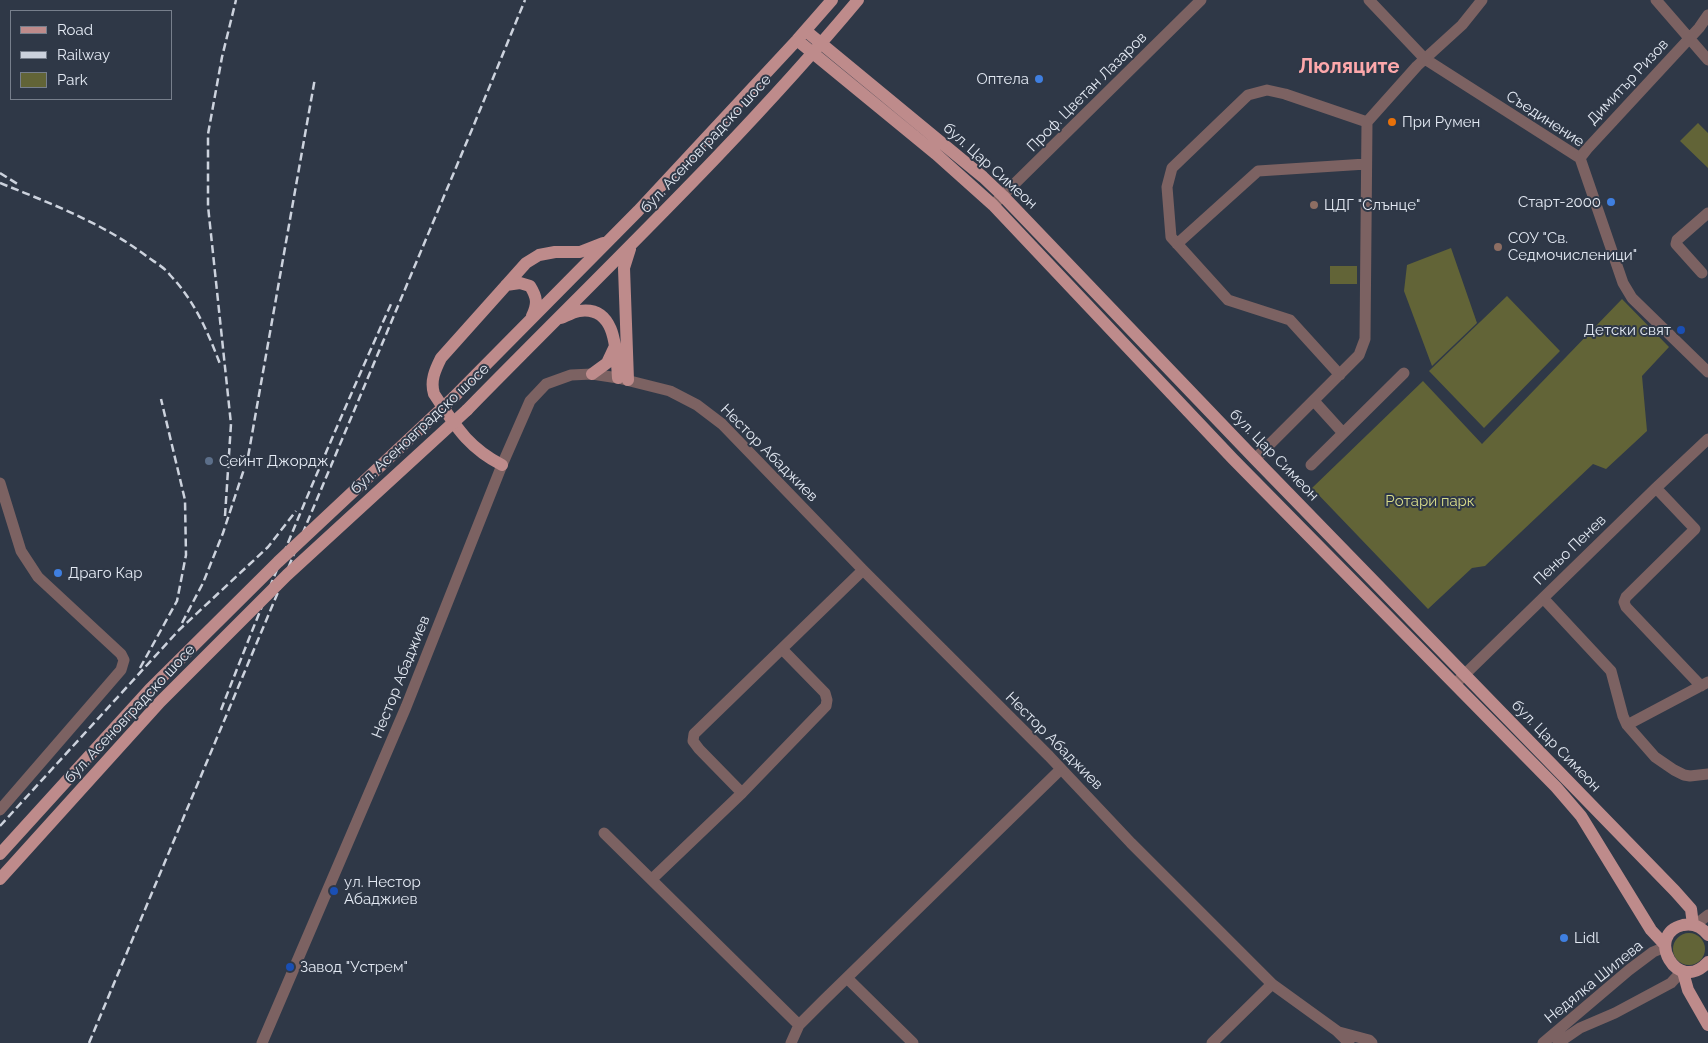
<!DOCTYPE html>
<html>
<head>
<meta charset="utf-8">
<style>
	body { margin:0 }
	#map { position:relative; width:1708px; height:1043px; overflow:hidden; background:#2f3847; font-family:Raleway,sans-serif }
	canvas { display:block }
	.legend { position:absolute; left:10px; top:10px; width:162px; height:90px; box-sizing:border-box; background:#2f3847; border:1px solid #777f8c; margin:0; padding:6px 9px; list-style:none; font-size:15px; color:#e3e9f3 }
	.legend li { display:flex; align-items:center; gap:10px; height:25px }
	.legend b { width:25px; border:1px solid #777f8c }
</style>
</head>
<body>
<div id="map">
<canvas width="1708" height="1043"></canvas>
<ul class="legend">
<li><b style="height:6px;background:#be8b8b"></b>Road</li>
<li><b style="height:6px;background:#ccd2dd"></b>Railway</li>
<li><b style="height:14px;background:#626437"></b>Park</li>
</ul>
</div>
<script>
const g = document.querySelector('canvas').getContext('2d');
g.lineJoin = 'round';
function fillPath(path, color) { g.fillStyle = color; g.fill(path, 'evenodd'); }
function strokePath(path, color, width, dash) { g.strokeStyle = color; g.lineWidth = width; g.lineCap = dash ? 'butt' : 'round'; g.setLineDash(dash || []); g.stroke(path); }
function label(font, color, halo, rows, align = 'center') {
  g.font = font + ' Raleway,sans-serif'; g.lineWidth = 4; g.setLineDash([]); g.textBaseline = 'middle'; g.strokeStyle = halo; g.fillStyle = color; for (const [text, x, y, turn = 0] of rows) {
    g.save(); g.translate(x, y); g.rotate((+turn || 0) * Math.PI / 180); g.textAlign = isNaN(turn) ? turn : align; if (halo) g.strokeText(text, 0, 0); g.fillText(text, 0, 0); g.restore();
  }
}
const green = new Path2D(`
	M1698 123 1708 133V168L1680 141Z
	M1451 248 1477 323 1432 366 1404 291 1407 265Z
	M1330 266H1357V284H1330Z
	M1507 296 1560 351 1484 428 1429 371Z
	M1622 299 1669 347 1642 376 1647 431 1606 469 1593 464 1485 566 1472 568 1428 609 1312 488 1423 381 1482 444Z
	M1673 949a16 16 0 1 1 32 0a16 16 0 1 1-32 0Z`);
const minor = new Path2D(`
	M1369 0 1425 59 1580 158 1623 283 1632 298 1708 372
	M1656 0 1708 60
	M1580 158 1587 149 1699 28 1708 15
	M993 205 1201 0
	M1177 244 1258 171 1366 164
	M1702 273 1676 244 1677 240 1708 213
	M1340 375 1290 320 1228 300 1171 237 1167 187 1172 168 1248 95 1267 90 1285 94 1367 122
	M1314 401 1343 433
	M1255 459 1359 355 1365 339 1367 122 1417 66 1462 25 1482 0
	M1311 465 1404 373
	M0 483 21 551 38 577 121 654 124 660 121 670 0 810
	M1656 488 1695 529 1626 597 1624 602 1626 607 1701 686
	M1543 598 1611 671 1623 716 1627 725 1655 757 1674 770 1684 775 1690 776 1708 774
	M1458 681 1656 488 1708 439
	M1627 725 1708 682
	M742 793 699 749 693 741 694 734 863 570
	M604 833 799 1025
	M652 879 742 793 826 706 827 700 825 693 782 649
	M1695 925 1708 915
	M847 978 913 1043
	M1339 1032 1369 1040 1372 1043
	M262 1043 406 707 502 465 530 401 546 384 571 375 592 374 618 378 670 391 697 405 722 424 863 570 1049 756 1131 843 1272 984 1337 1031 1349 1043
	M791 1043 799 1025 823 1001 1061 769
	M1212 1043 1272 984
	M1543 1043 1629 970 1653 952 1665 947
	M1558 1043 1580 1028 1615 1013 1671 983 1682 971`);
const major = new Path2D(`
	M806 31 983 177 1003 196 1255 459 1675 891 1691 909 1693 925
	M797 40 936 154 993 205 1233 459 1556 787 1581 816 1651 930 1665 945
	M506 285 520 283 530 286C537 297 538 304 532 316
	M561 318C566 316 573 312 579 311 617 305 616 352 618 378
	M592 374 607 363 615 346
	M628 380 624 268 630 249
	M454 397 638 211 797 40 832 0
	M467 410C599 275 737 145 858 0
	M502 465C467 447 455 425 434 394 430 381 435 370 441 358L526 263 539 255 555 252H580L603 243
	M1708 935C1702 927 1693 923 1683 925 1644 934 1677 996 1708 962
	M1683 972 1688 990 1708 1025`);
const rail = new Path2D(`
	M0 173 19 185
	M0 183C52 204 105 224 149 258 156 263 165 268 170 275 194 300 208 332 220 364
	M225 516 231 424 208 206V134L222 57 236 0
	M182 623 203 583 223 533 248 457 315 78
	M140 668 177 601 186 555 185 500 161 399
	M221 710C274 573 331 438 391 304
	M0 826 179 630 268 547 296 511
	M89 1043 473 127 525 0`);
const majorBridge = new Path2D(`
	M0 854 150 689 278 562 454 397
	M0 879 160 702 287 575 467 410`);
const markers = [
	[1039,79,5,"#3f7fe0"],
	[1392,122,5,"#e8710a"],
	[1611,202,5,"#3f7fe0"],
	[1314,205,5,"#8d6e63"],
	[1498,247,5,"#8d6e63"],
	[1681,330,5,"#1a4fb4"],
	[209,461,5,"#5c6f8a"],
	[58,573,5,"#3f7fe0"],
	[334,891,5,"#1a4fb4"],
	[1564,938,5,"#3f7fe0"],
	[290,967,5,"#1a4fb4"]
];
const poiNames = [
	["Оптела",1029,79,"right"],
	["При Румен",1402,122],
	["Старт-2000",1601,202,"right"],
	["ЦДГ \"Слънце\"",1324,205],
	["СОУ \"Св.",1508,238],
	["Седмочисленици\"",1508,255],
	["Детски свят",1671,330,"right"],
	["Сейнт Джордж",219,461],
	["Драго Кар",68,573],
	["ул. Нестор",344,882],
	["Абаджиев",344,899],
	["Lidl",1574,938],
	["Завод \"Устрем\"",300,967]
];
const streetNames = [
	["Димитър Ризов",1628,82,-47],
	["Проф. Цветан Лазаров",1087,92,-45],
	["Съединение",1545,119,33],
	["бул. Асеновградско шосе",706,144,-47],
	["бул. Цар Симеон",990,166,42],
	["бул. Асеновградско шосе",420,429,-43],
	["Нестор Абаджиев",769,453,45],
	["бул. Цар Симеон",1274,455,46],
	["Пеньо Пенев",1570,550,-44],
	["Нестор Абаджиев",401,677,-68],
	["бул. Асеновградско шосе",130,714,-47],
	["Нестор Абаджиев",1054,741,45],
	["бул. Цар Симеон",1556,746,46],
	["Недялка Шилева",1594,982,-39]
];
const parkNames = [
	["Ротари парк",1430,501]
];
const districtNames = [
	["Люляците",1349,67]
];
fillPath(green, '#626437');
strokePath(minor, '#7c6262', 11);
strokePath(major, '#be8b8b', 12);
strokePath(rail, '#ccd2dd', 2.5, [8, 4]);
strokePath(majorBridge, '#be8b8b', 12);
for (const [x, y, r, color] of markers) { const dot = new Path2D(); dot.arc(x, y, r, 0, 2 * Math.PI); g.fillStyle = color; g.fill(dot); strokePath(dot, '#2f3847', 2); }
label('15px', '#e3e9f3', '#2f3847', poiNames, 'left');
label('15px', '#e3e9f3', '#2f3847', streetNames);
label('15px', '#d8dc8b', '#2f3847', parkNames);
label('bold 20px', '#fda8ab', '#2f3847', districtNames);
</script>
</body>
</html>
